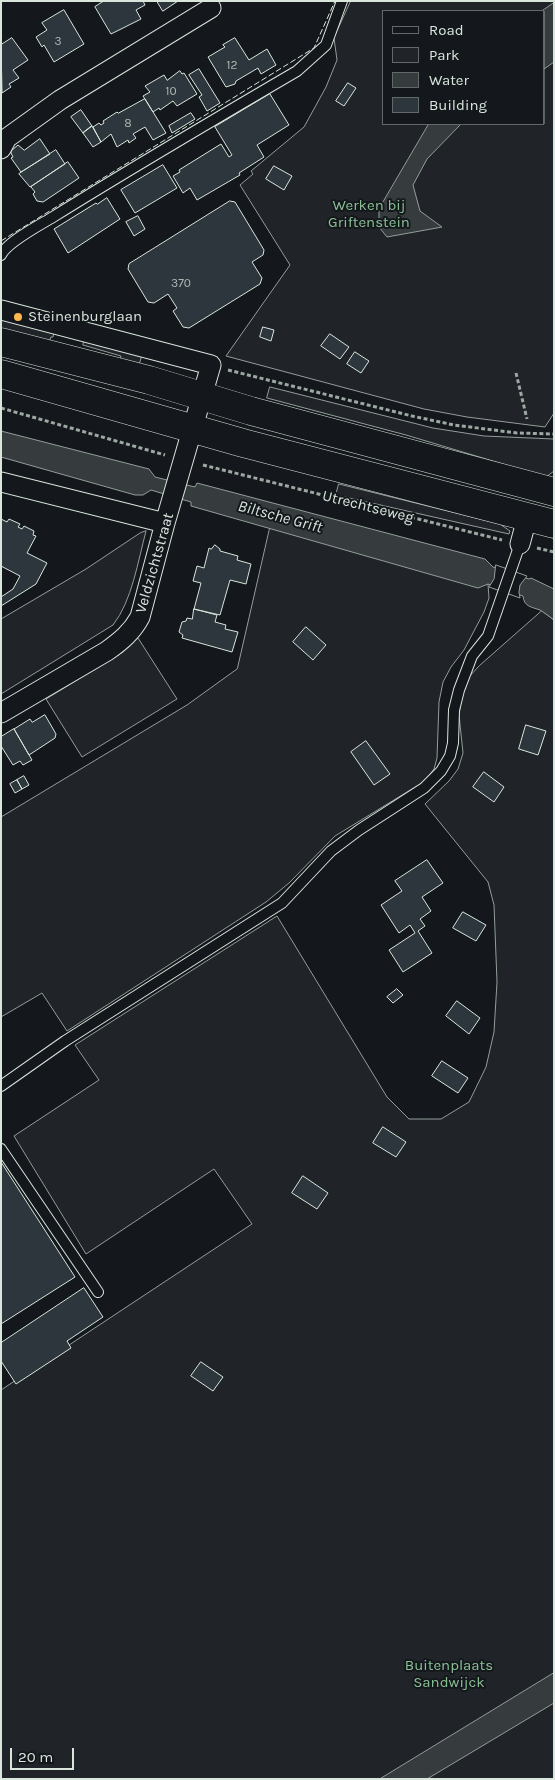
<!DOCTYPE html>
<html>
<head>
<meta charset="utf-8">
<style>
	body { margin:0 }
	#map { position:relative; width:555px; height:1780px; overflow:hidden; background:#14181c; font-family:Karla,sans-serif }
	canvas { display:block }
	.frame { position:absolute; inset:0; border:2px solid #d8e6dc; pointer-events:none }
	.legend { position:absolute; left:382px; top:10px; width:162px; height:115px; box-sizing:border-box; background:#14181c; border:1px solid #626a69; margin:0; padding:6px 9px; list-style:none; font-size:15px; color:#d8e6dc }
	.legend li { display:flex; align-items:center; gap:10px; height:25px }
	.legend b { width:25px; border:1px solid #626a69 }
	.scale { position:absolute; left:10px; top:1748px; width:64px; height:22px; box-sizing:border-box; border:2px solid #d8e6dc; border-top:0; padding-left:6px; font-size:15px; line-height:18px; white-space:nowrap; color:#d8e6dc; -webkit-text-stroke:4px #14181c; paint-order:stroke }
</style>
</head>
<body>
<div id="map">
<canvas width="555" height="1780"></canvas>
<div class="frame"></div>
<ul class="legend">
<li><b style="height:6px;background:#14181c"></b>Road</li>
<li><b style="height:14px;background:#202428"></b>Park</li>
<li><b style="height:14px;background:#363b3e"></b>Water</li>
<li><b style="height:14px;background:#2c363c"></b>Building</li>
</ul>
<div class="scale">20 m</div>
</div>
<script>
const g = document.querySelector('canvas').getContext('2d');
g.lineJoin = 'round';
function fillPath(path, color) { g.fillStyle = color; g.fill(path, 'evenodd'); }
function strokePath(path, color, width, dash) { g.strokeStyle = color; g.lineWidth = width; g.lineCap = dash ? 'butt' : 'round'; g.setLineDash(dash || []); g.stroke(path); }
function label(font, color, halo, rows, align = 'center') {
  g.font = font + ' Karla,sans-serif'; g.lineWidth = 4; g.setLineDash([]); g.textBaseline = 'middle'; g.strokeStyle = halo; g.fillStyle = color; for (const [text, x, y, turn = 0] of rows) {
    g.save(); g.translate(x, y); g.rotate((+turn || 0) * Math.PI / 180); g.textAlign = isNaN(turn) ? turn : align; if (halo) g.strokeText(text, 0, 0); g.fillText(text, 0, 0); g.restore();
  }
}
const green = new Path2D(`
	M351 1H554V413L545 427 467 417 424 409 226 356 290 265 240 185 253 174 251 171 304 127 326 87 337 60 334 38ZM384 11H544V124H384Z
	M1 319 54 332 53 337H51L49 342 1 331Z
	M85 339 142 355 139 365 120 360 121 356 83 345Z
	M270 387 433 428 484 436 554 439V471L546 477 406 435 267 398Z
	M339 484 500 524 510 531 509 534 336 495Z
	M270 528 488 584 489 598 484 612 464 650 451 667 443 682 439 702 437 758 434 769 425 781 335 836 289 883 266 902 67 1031 42 993 1 1017V817L187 705 237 669Z
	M146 531C138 561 132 601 113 625L1 694V619L86 569 140 533Z
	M542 611 554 620V1779H1V1390L252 1224 214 1169 86 1254 14 1136 99 1080 75 1045 277 916 387 1097 409 1119H441L469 1102 486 1067 494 1032 497 982 494 905 488 882 425 804 449 781 458 769 463 753 459 715 462 696 468 678 479 666Z
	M138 638 177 699 82 757 46 699 123 652Z`);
const water = new Path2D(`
	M554 3V62L544 69V11H542Z
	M429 124H461L427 159 413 185 420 211 442 227 387 237 379 227V209Z
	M1 431 149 469 155 477 195 487 197 483 485 559 493 567 529 579 531 578 554 589V620C550 617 545 613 540 610 532 607 524 607 523 596L488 584 478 588 191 506V502L151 490 143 495H135L1 457Z
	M554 1673V1703L427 1779H380Z`);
const pier = new Path2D(`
	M496 565 527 576 520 585 519 592 520 598 489 587 494 579Z`);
const building = new Path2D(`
	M104 1H143L145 5 136 10 141 19 111 34 95 7Z
	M157 1H178L163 11Z
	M64 10 84 44 54 62 44 45 42 47 36 37 47 30 42 23Z
	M12 38 28 60 13 70 19 78 9 84 11 87 2 93 1 45Z
	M235 38 249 60 267 49 276 65 261 74 258 68 236 81 235 84 226 87 208 57 225 47 223 45Z
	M199 69 220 103 207 111 199 97 202 95 189 75Z
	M180 71 182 74 184 73 197 94 177 106 173 101 160 110 159 108 153 112 143 96 150 92 145 86 164 75 167 80Z
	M348 83 356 88 344 106 336 101Z
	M270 94 289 125 257 145 264 157 239 173 240 175 197 200 190 188 183 193 173 176 180 172 179 170 221 144 229 157 232 155 215 127Z
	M145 99 166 133 153 140 145 127 133 134 136 138 129 143 128 140 117 147 111 134 101 142 93 127 99 123 101 125 104 123 103 121 117 112 118 113Z
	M81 110 92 126 83 133 71 117Z
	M191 113 195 119 172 133 169 126Z
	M92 126 101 142 93 147 83 133Z
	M40 139 50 154 21 172 11 158 13 157 11 153V151L18 145 24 150Z
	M56 150 65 164 30 187 19 174Z
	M68 162 79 178 43 202 37 201 33 194 35 192 31 187Z
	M163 165 177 188 135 213 121 190Z
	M274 166 292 176 284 190 266 179Z
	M107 198 120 219 68 253 54 229 96 203 97 204Z
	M230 201 235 202 264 250 263 255 252 262 262 278 260 284 189 328 183 327 173 311 177 308 168 294 154 303 148 302 128 269 129 264Z
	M138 216 145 229 134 236 126 222Z
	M263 327 274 330 271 341 260 337Z
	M330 334 349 347 340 359 321 346Z
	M355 352 369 361 361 373 347 364Z
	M1 519 7 522 9 519 20 524 18 527 22 529 24 526 34 531 33 535 36 536 27 553 47 563 36 584 1 606V597L13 589 20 576 1 566Z
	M215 545 220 549V551L238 556 237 560 251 564 246 584 230 580 220 615 194 609 201 583 193 581 197 566 204 568 209 548 211 549Z
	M194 609 217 615 215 622 226 625 225 629 238 632 232 652 182 638 183 635 179 632 182 622 186 621 187 618 192 619Z
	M306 627 326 645 313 660 293 642Z
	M45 715 56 734 55 738 29 755 14 729 30 719 32 722Z
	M526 725 546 731 538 755 519 749Z
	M14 729 32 760 23 765 20 761 13 765 1 746V737Z
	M366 741 390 774 374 785 351 752Z
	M484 772 504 787 494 802 473 787Z
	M24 776 29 785 22 789 17 780Z
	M17 780 22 789 15 793 10 784Z
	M427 860 443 883 422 897 431 911 420 919 425 926 418 931 432 953 403 972 389 950 415 933 410 925 399 933 381 905 402 891 395 881Z
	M463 912 486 925 476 941 453 928Z
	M397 989 403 995 393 1003 387 997Z
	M457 1001 480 1018 469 1034 446 1016Z
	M442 1061 468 1078 458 1093 432 1076Z
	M383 1127 406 1142 396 1157 373 1143Z
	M1 1162 75 1277 1 1324Z
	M303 1176 328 1193 317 1209 292 1193Z
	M84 1288 103 1317 67 1341 71 1348 16 1384 1 1361V1343Z
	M201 1362 223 1377 213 1391 191 1376Z`);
const path = new Path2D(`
	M228 370 412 416 454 425 517 433 554 434
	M516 373 527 419
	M1 408 165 455
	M203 465 502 540
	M537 548 554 552`);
const service = new Path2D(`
	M1 255C7 242 40 225 53 217 133 167 215 119 297 71L326 45 342 1
	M1 1086 65 1041 282 903 331 851 359 830 424 788 441 771 450 756 453 743 454 710 459 690 472 656 488 636 520 544
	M1 1149 98 1292`);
const minor = new Path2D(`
	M1 149 7 138 60 100 211 8
	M1 310 211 365 165 523 140 617C132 632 121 641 107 651L1 713
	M1 482 165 523
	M520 544 527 518`);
const primary = new Path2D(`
	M1 342 149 380 251 411 554 492
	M1 374 243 443 554 524`);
const fence = new Path2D(`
	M1 241 314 48 335 1`);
const markers = [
	[18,317,5,"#ffb74d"]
];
const numberNames = [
	["3",58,42],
	["12",232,66],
	["10",171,92],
	["8",128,124],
	["370",181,284]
];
const parkNames = [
	["Werken bij",369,206],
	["Griftenstein",369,223],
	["Buitenplaats",449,1666],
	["Sandwijck",449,1683]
];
const poiNames = [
	["Steinenburglaan",28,317]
];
const streetNames = [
	["Utrechtseweg",368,507,14],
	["Veldzichtstraat",155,563,-74]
];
const waterNames = [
	["Biltsche Grift",280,517,15]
];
fillPath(green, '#202428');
strokePath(green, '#939e99', 1);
fillPath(water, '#363b3e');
strokePath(water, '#939e99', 1);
fillPath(pier, '#14181c');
strokePath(pier, '#939e99', 1);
fillPath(building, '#2c363c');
strokePath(building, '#d8e6dc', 1);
strokePath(service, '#d8e6dc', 12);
strokePath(minor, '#d8e6dc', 21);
strokePath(primary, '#d8e6dc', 29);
strokePath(path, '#9da8a2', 3, [4, 2.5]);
strokePath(service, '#14181c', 10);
strokePath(minor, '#14181c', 19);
strokePath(primary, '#14181c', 28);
strokePath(fence, '#d8e6dc', 1, [6, 2.5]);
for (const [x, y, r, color] of markers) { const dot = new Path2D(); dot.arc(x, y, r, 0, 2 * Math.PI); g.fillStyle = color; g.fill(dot); strokePath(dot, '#14181c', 2); }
label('12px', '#adbab4', null, numberNames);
label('15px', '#8ac095', '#14181c', parkNames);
label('15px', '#d8e6dc', '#14181c', poiNames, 'left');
label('15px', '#d8e6dc', '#14181c', streetNames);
label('italic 16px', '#d8e6dc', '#14181c', waterNames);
</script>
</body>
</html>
